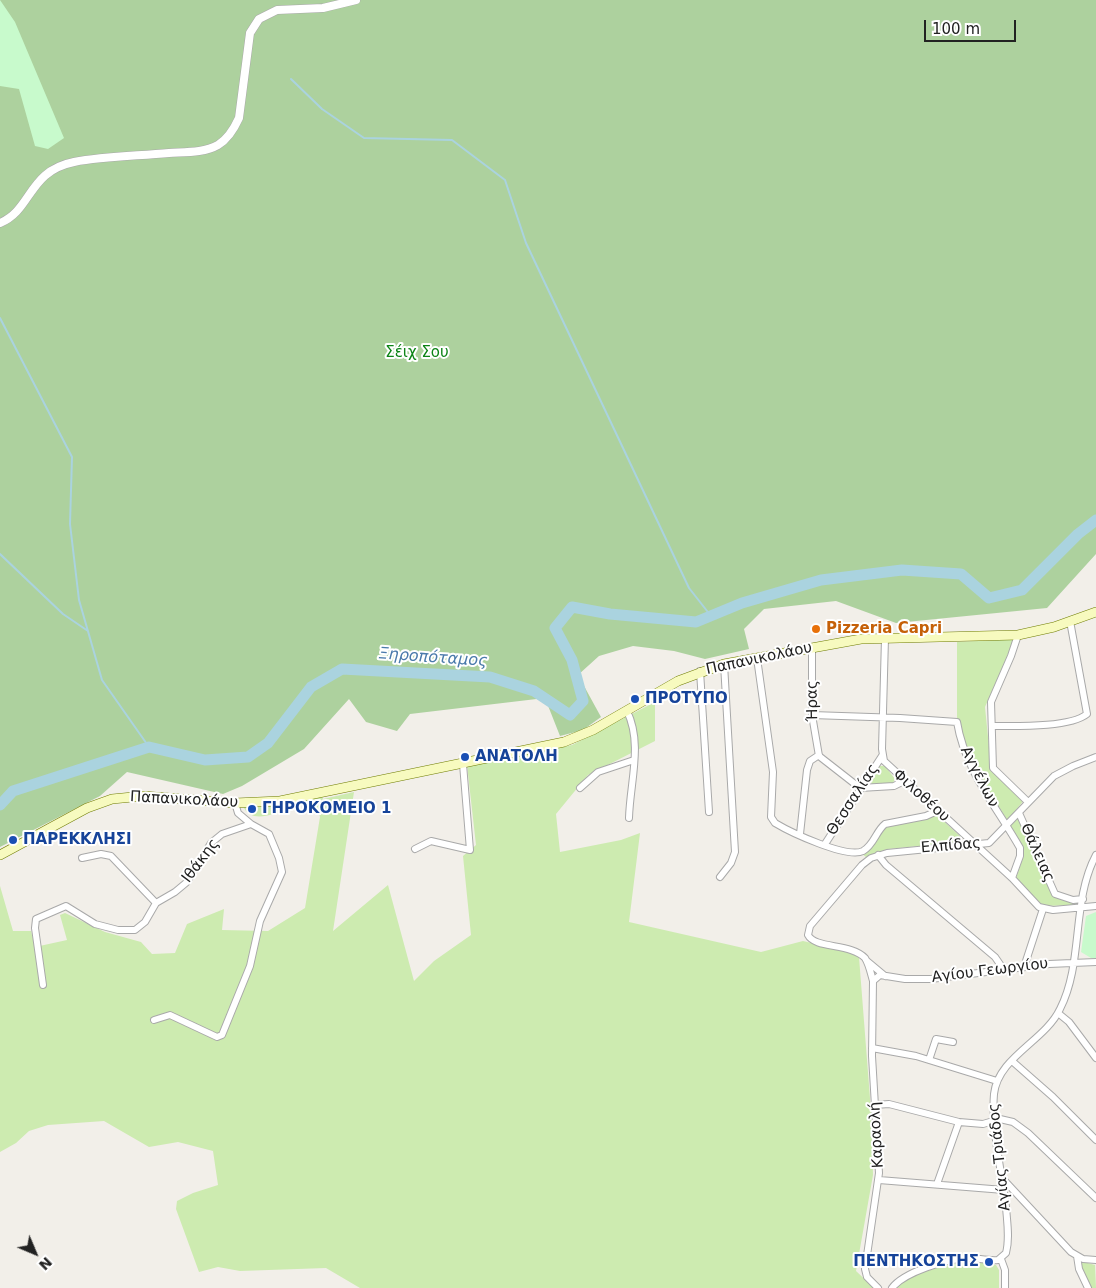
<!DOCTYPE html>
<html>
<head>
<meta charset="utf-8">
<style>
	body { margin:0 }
	#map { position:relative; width:1096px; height:1288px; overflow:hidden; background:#f2efe9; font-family:"DejaVu Sans",sans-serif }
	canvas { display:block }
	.north { position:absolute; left:10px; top:1228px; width:50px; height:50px; -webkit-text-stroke:4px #fff; paint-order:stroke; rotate:135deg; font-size:14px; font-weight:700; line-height:20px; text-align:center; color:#222 }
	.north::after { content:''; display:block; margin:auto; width:18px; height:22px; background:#222; clip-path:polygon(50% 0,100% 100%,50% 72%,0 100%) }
	.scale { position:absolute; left:924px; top:20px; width:92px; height:22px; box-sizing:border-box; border:2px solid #222; border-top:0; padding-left:6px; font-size:15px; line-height:18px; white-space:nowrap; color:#222; -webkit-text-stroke:4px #fff; paint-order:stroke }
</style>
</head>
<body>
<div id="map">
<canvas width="1096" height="1288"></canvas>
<div class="north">N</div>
<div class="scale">100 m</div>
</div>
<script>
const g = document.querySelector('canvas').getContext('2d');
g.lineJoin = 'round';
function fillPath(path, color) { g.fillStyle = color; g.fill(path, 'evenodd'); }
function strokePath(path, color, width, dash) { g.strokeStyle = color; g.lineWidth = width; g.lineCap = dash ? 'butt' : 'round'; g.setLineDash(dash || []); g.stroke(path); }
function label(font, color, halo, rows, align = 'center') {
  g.font = font + ' "DejaVu Sans",sans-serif'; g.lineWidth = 4; g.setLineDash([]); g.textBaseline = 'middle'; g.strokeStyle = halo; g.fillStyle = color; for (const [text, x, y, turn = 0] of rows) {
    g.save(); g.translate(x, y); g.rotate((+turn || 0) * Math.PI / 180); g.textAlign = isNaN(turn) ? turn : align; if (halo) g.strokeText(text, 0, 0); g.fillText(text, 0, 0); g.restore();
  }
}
const grass = new Path2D(`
	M1015 639 985 707 991 767 1024 800 1016 810 1052 894 1078 901V905L1043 906 1016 878 1024 855V848L973 764 957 722V642Z
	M655 702V741L588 775 556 814 560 852 621 840 640 833 629 922 761 952 803 941 842 950 859 957 871 1111 873 1175 856 1271 874 1288H360L326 1268 240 1271 218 1267 199 1272 176 1209 177 1201 193 1193 218 1185 213 1151 178 1142 149 1147 104 1121 48 1125 29 1131 16 1143 0 1152V886L13 931H31L35 947 67 940 60 915 65 913 105 932 141 942 152 954 175 953 187 924 224 909 222 930 268 931 305 908 320 817 318 810 313 808V801L285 805 286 810C272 814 251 824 243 806L322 795 323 799 354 792 333 931 388 885 414 981 434 961 471 935 463 856 476 845 467 765 572 745Z
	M878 766H885L895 779 893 783 872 784 869 780Z
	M937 815 961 837V842L888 849 866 857 862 854 885 827Z
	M969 1260 996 1265 999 1270V1288H896C913 1271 946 1266 969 1260Z
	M1080 1261 1095 1265 1096 1288H1091L1080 1268Z`);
const forest = new Path2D(`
	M0 0H1096V554L1047 608 896 623 836 601 764 609 744 629 749 649 705 659 674 651 633 646 599 656 578 675 601 717 583 730 560 736 545 698 410 714 397 731 366 722 349 699 304 749 242 786 223 794 127 772 100 796 0 847Z`);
const park = new Path2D(`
	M0 0 15 22 64 138 48 149 35 146 19 89 0 86Z
	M1096 912V958H1091L1081 952 1086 916Z`);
const stream = new Path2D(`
	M291 79 322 109 364 138 452 140 505 180 526 243 623 448 689 588 711 616
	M0 318 72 457 70 524 79 600 102 680 149 747
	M0 554 63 614 88 631`);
const river = new Path2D(`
	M0 805 13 791 149 747 205 760 248 757 268 743 311 687 342 669 490 677 534 691 570 715 583 701 572 660 555 628 572 607 610 614 696 622 742 603 821 580 902 570 961 574 989 598 1022 590 1078 534 1096 520`);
const minor = new Path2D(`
	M1018 635 1011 656 991 702 993 768 1028 802
	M885 638 882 749 884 761 1012 878 1039 907 1053 910 1096 906
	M812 647V715L819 756 860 788 894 786 904 781
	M757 658 773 772 771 817 775 823C790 832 847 859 863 851 874 845 876 831 885 824L926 816 937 811
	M700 671 709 812
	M627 711C643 744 630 782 629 818
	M812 715 900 718 957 722C965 771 997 807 1020 848V856L1012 878
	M992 726C1014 726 1070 728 1087 714L1070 621
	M580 788 598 772 634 760
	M1019 813 1055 894 1073 900 1083 899
	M800 834 807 770 810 761 819 755
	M825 844 882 756
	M415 849 431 841 470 850 463 764
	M878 855 886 865 995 957 1004 970
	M82 858 101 854 111 856 156 903
	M720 877 731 863 735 852 724 664
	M867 961 885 976
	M1024 967 1043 909
	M873 981C871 974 869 964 865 958 851 943 815 949 808 935L810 926 862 865 871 858 887 853 989 843 1054 776 1073 766 1096 757
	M43 985 35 928 36 919 66 906 95 924 118 930H135L145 922 156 903 175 892 187 882 211 843 222 834 251 824 238 813 235 803
	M1058 1013 1069 1022 1096 1058
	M154 1020 170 1015 217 1037 222 1035 250 966 260 921 282 872 279 858 269 834 251 824
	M872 1048 916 1056 997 1081
	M929 1060 936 1039 953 1042
	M1012 1061 1053 1097 1096 1140
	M875 1105 889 1104 959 1122 983 1124 1000 1119 1013 1122 1028 1133 1096 1198
	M1003 1179 1071 1252 1083 1259 1096 1260
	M879 1180 1004 1190
	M937 1184 959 1122
	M1077 1256 1079 1269 1088 1288
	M1001 1259 1005 1270V1288
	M878 1288 867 1277 865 1269 879 1173 872 1056 873 981 880 975 905 979H931L1049 964 1096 962
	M892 1288C904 1272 947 1259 967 1258 977 1258 988 1261 998 1260L1006 1253C1010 1238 1007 1222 1006 1207 1002 1172 991 1129 994 1094 998 1057 1045 1041 1060 1009 1084 962 1071 902 1096 855`);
const tertiary = new Path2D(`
	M0 223C32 210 28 171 74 162 105 156 138 156 169 153 185 152 204 153 218 145 228 139 234 129 239 118L250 33 259 19 277 10 323 8 356 0`);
const secondary = new Path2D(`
	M0 855 87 808 112 799 143 796 235 803 280 801 564 742 593 730 678 681 724 664 861 639 1018 635 1054 627 1096 612`);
const markers = [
	[816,629,5,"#e8710a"],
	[635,699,5,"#1a4fb4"],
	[465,757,5,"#1a4fb4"],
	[252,809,5,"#1a4fb4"],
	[13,840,5,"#1a4fb4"],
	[989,1262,5,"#1a4fb4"]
];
const parkNames = [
	["Σέιχ Σου",417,353]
];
const foodNames = [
	["Pizzeria Capri",826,629]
];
const streetNames = [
	["Παπανικολάου",759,659,-12],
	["Ήρας",813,701,-91],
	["Αγγέλων",979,777,63],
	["Φιλοθέου",921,796,42],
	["Παπανικολάου",184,800,3],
	["Θεσσαλίας",853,800,-57],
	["Ελπίδας",951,846,-5],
	["Θάλειας",1037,853,66],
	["Ιθάκης",201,861,-53],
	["Αγίου Γεωργίου",990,971,-7],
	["Καραολή",877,1135,-93],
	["Αγίας Τριάδος",1000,1157,-96]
];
const transitNames = [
	["ΠΡΟΤΥΠΟ",645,699],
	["ΑΝΑΤΟΛΗ",475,757],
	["ΓΗΡΟΚΟΜΕΙΟ 1",262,809],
	["ΠΑΡΕΚΚΛΗΣΙ",23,840],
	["ΠΕΝΤΗΚΟΣΤΗΣ",979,1262,"right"]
];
const waterNames = [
	["Ξηροπόταμος",433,658,4]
];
fillPath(grass, '#cdebb0');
fillPath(forest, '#add19e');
fillPath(park, '#c8facc');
strokePath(stream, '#aad3df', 2);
strokePath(river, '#aad3df', 11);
strokePath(minor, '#a9a9a9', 8);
strokePath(tertiary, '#a9a9a9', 9);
strokePath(secondary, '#707d05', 10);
strokePath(minor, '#fff', 6);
strokePath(tertiary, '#fff', 8);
strokePath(secondary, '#f7fabf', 9);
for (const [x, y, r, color] of markers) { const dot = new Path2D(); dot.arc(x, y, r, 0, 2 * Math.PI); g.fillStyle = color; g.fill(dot); strokePath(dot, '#fff', 2); }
label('15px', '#0c8416', '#fff', parkNames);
label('bold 15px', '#c56008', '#fff', foodNames, 'left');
label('15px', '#222', '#fff', streetNames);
label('bold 15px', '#164399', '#fff', transitNames, 'left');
label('italic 16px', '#4a7aab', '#fff', waterNames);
</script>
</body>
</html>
